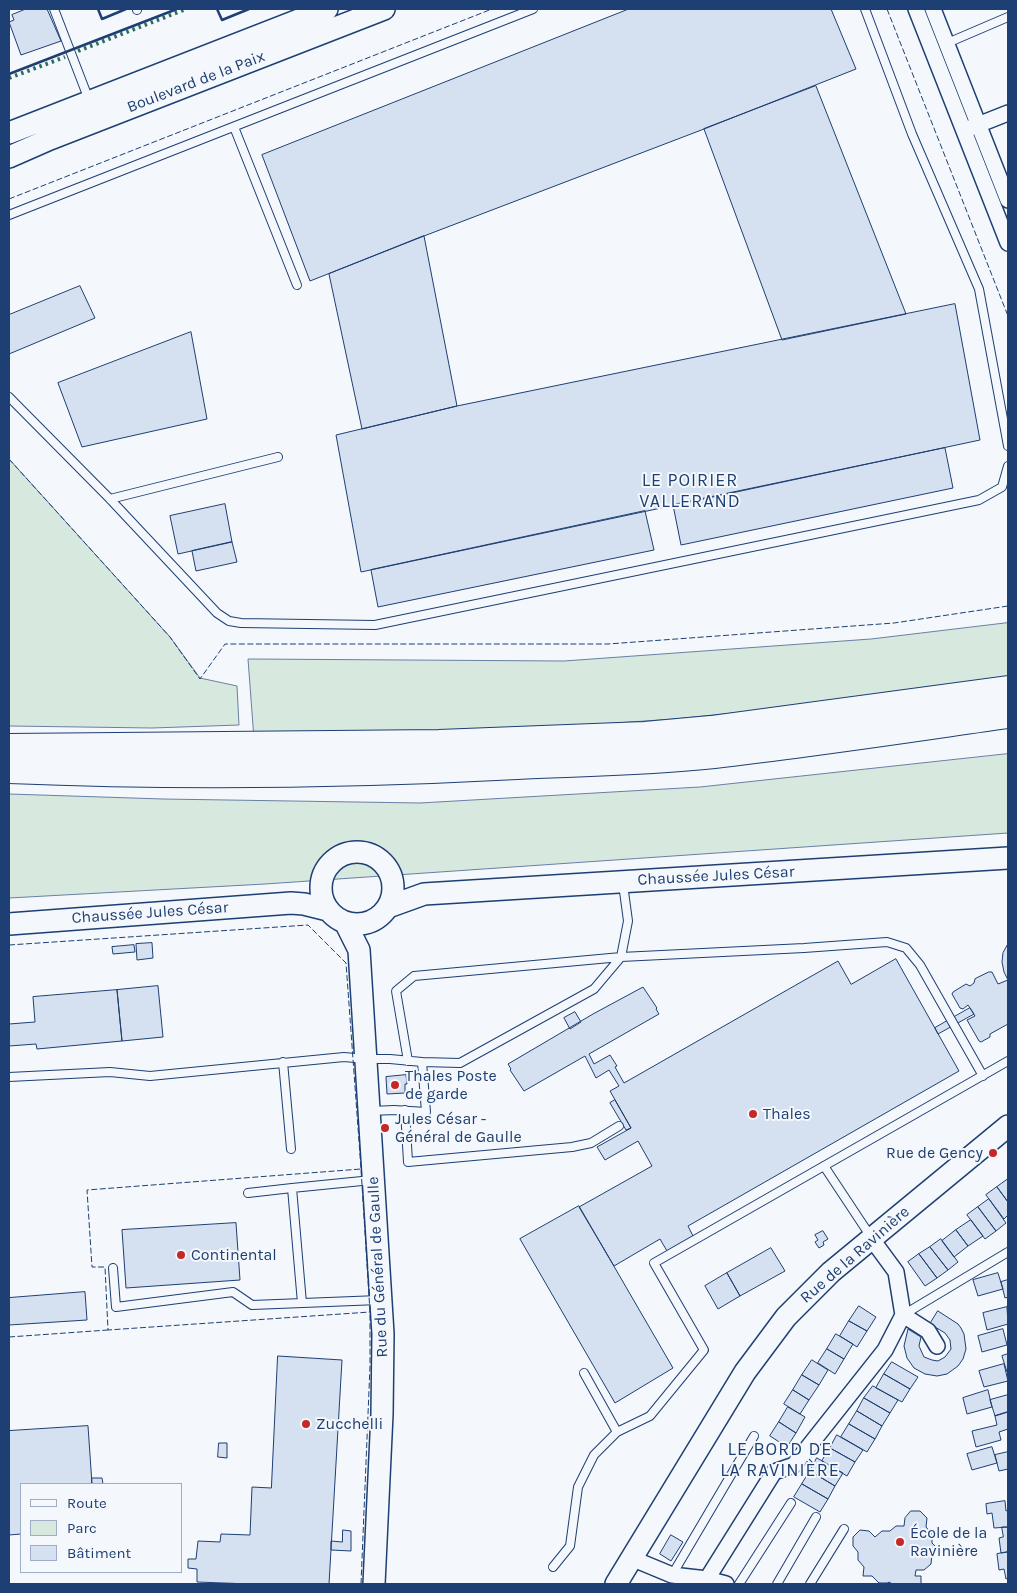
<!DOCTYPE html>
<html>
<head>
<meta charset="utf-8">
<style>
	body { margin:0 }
	#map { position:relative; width:1017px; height:1593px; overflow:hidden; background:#f4f7fb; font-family:Karla,sans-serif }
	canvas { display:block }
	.frame { position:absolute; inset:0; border:10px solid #1d3f73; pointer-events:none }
	.legend { position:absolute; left:20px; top:1483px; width:162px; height:90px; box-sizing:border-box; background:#f4f7fb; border:1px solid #9eadc5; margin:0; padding:6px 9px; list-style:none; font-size:15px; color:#1d3f73 }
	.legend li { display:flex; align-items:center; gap:10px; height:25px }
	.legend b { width:25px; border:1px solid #9eadc5 }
</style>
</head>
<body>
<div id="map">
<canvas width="1017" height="1593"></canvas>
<div class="frame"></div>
<ul class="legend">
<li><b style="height:6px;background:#f4f7fb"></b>Route</li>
<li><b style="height:14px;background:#d7e8df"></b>Parc</li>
<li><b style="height:14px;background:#d5e0f0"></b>Bâtiment</li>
</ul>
</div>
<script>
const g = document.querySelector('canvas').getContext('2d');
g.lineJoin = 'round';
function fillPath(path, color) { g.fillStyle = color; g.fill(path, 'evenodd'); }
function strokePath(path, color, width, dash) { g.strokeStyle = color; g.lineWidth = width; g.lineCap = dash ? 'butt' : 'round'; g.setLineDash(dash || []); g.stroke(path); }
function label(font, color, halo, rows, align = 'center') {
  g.font = font + ' Karla,sans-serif'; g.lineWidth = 4; g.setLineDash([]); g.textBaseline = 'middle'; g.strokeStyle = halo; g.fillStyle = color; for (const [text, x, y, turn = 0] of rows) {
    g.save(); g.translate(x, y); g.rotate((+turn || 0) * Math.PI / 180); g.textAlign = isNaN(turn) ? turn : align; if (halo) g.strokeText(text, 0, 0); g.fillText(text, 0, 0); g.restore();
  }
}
const green = new Path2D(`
	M9 459 170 637 200 678 237 686 239 725 152 728 9 726Z
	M1008 623V677L891 697 674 719 527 729 254 739 248 659 564 661 871 639Z
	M1008 754V833L265 884 9 898V794L163 799 420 803 700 787Z`);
const building = new Path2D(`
	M26 9H47L61 41 21 55 9 22 14 20 12 15Z
	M629 9H831L856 69 704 129 424 236 310 281 262 155Z
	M816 86 906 314 782 340 704 129Z
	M424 236 457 406 362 429 329 274Z
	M80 286 95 318 9 354V315Z
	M955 304 980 440 361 572 336 435 457 406Z
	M191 332 207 419 82 447 58 383Z
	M945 448 953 488 681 545 673 505Z
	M225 504 232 542 178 554 170 516Z
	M645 511 654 550 378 607 371 570Z
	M232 542 237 562 196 571 192 551Z
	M152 943 153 958 137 960 136 944Z
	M1008 944V980L1004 972 1002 962 1003 953Z
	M134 945 135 952 113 954 112 947Z
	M896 959 959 1071 688 1226 693 1236 667 1251 660 1239 614 1266 579 1207 652 1166 638 1141 605 1160 597 1147 631 1128 610 1091 619 1086 609 1070 596 1078 585 1056 524 1091 510 1070 511 1069 508 1064 593 1014 643 987 657 1008 656 1009 659 1014 589 1054 594 1064 610 1055 617 1066 615 1067 624 1083 838 961 851 984Z
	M989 972H992L998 984 1008 980V1024L990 1034V1037L981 1042 979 1041 967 1020 975 1016 970 1008 968 1005 963 1009 960 1008 952 994 953 992 966 984 970 986 974 983 975 979Z
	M158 986 163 1037 122 1041 117 990Z
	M117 990 122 1041 37 1049 36 1044 9 1046V1024L35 1022 33 997Z
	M970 1008 974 1014 938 1034 935 1028Z
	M575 1012 581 1022 570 1029 564 1018Z
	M406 1075 407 1084H405V1093L387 1094 386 1077Z
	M615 1100 631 1128 626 1130 610 1103Z
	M1008 1179V1202L997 1187Z
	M997 1187 1008 1202V1215L1004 1219 986 1195Z
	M989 1199 1006 1223 996 1231 978 1207Z
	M579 1206 673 1368 615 1403 520 1239Z
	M978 1207 996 1231 985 1239 967 1215Z
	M971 1220 983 1236 968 1246 956 1230Z
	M236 1223 240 1280 126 1288 122 1230Z
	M956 1230 968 1246 954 1257 942 1241Z
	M823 1231 828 1239 823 1242 824 1245 819 1248 815 1242 818 1240 815 1235Z
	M941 1239 958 1262 948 1270 930 1247Z
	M930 1247 948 1270 937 1278 919 1254Z
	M771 1248 785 1271 740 1296 727 1273Z
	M919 1254 937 1278 925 1286 908 1262Z
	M727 1273 740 1296 718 1309 705 1286Z
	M998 1273 1003 1289 978 1296 973 1280Z
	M1008 1280V1297L1005 1298 1001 1282Z
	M85 1292 87 1320 9 1325V1298Z
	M859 1306 876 1317 867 1331 849 1321Z
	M1007 1307 1008 1324 987 1330 983 1313Z
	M938 1311 958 1324 961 1328 964 1334 966 1349 963 1359 958 1366 947 1374 937 1376 925 1374 914 1368 907 1358 904 1346 908 1329 921 1337 919 1346 924 1357 932 1360 938 1361 945 1357 951 1349 950 1340 945 1333 930 1324Z
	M849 1321 867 1331 857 1347 840 1336Z
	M1003 1329 1007 1345 982 1352 978 1336Z
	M836 1334 853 1344 844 1359 827 1349Z
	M827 1349 844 1359 835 1374 818 1363Z
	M1008 1354V1371L1007 1372 1002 1356Z
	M278 1356 342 1360 329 1584H250L197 1582V1569L188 1568V1559H196L198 1541 220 1542 221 1534 250 1535 252 1487 271 1488Z
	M812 1360 828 1370 819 1385 802 1375Z
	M892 1362 918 1377 910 1389 884 1374Z
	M1004 1364 1008 1381 984 1387 979 1371Z
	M884 1374 910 1389 902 1402 876 1388Z
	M802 1375 819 1385 809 1400 793 1390Z
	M873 1386 898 1400 890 1413 864 1398Z
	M793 1390 809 1400 800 1414 784 1404Z
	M988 1390 992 1407 967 1414 963 1398Z
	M1008 1395V1412L995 1416 990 1400Z
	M864 1398 890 1413 882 1426 857 1411Z
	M788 1407 805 1417 796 1433 779 1422Z
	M857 1411 882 1426 875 1439 849 1424Z
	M1008 1412V1429L999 1432 1001 1440 976 1447 972 1431 997 1425 995 1416Z
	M779 1422 796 1433 787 1447 770 1436Z
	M849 1424 875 1439 867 1452 841 1437Z
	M88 1426 92 1484H21V1534L9 1535V1431Z
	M837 1435 863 1450 855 1462 830 1448Z
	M219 1443H227V1458L218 1457Z
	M992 1447 997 1463 972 1470 967 1454Z
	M830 1448 855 1462 847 1476 822 1461Z
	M1008 1452V1469L999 1471 995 1455Z
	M817 1458 843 1473 835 1486 810 1471Z
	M810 1471 835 1486 828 1499 802 1484Z
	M92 1478H102L103 1484H92Z
	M802 1484 828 1499 820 1512 794 1497Z
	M1005 1501 1006 1511 1008 1510V1527L994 1528 992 1513 987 1514 986 1504Z
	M911 1511H920L927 1518 926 1527 932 1534V1543L938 1549 932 1554 931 1564 924 1570H916L915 1576H921V1584H928H891L890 1582 887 1583H879L872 1576H863L864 1567 858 1560V1552L853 1546V1537L860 1530 869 1531 875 1537 882 1531H890L896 1526H904L905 1518Z
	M1002 1527H1008V1552L1001 1553 999 1538 1003 1537Z
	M343 1530 351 1531V1551L331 1550V1541L342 1542Z
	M671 1535 683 1542 671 1561 660 1554Z
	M1008 1552V1578L1006 1579 1004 1569 999 1570 997 1554Z`);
const lane = new Path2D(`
	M54 9 89 100
	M137 9V10
	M865 9 912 134 979 289 1008 446
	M945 44 1008 17
	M234 127 297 285
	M9 215 533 9
	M9 397 110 499 217 613 229 621 241 623 375 625 979 500 1002 487 1008 466
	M110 499 278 457
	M408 1061 396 991 414 976 621 957 804 948 887 942 906 948 920 965 983 1076
	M283 1062 291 1149
	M422 1062 460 1063 594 989 621 957 628 921 623 884
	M9 1077 110 1072 150 1076 344 1057 366 1059H390L422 1062 426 1112 394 1110 371 1111
	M405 1110 408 1162 572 1147 591 1143 619 1126
	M824 1166 871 1237
	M248 1193 292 1188
	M113 1268 116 1307 233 1292 252 1305 379 1300
	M302 1303 292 1188 372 1180
	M903 1315 1008 1252
	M584 1373 617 1432 650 1416 704 1350 654 1263 1008 1061
	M553 1567 570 1546 578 1487 594 1455 617 1432
	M672 1575 754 1436
	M739 1584 791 1503
	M777 1584 816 1517
	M810 1584 844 1529`);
const street = new Path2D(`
	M916 9 1008 243
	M933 9 1008 200
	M970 128 1008 113
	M903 1315 928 1331 937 1346
	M631 1558 672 1575 707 1579 726 1584
	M707 1579 774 1472 794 1465 885 1350 903 1315 896 1272 871 1238`);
const secondary = new Path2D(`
	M9 133 327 9
	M9 157 50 139 384 9
	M321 888a36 36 0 1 1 72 0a36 36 0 1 1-72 0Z
	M388 907 424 894 1008 858
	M345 922 359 950 383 1334 382 1414 374 1584
	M9 924 291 903 304 904 328 910
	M616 1584 745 1372 786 1317 831 1272 1008 1126`);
const highway = new Path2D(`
	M9 748 439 744 645 736 711 730 1008 690
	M9 769C178 776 348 774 517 765 583 762 649 761 714 754 812 743 910 728 1008 714`);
const hedge = new Path2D(`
	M78 51 186 9
	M9 78 65 57`);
const fence = new Path2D(`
	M887 9 1008 316
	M9 199 492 9
	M9 459 170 637 200 679 225 644H608L894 623 1008 606
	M9 945 308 925 346 963 361 1169
	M9 1337 108 1330V1328
	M361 1584 370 1366V1312L361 1169 87 1190 92 1267H105L108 1330 370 1312`);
const wall = new Path2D(`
	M98 9 102 19 126 9
	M217 9 222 20 249 9
	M9 74 177 9`);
const markers = [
	[395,1085,5,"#c62828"],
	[753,1114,5,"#c62828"],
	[385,1128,5,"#c62828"],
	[993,1153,5,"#c62828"],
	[181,1255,5,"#c62828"],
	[306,1424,5,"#c62828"],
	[900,1542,5,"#c62828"]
];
const streetNames = [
	["Boulevard de la Paix",196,82,-21],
	["Chaussée Jules César",716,876,-3],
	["Chaussée Jules César",150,913,-4],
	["Rue de la Ravinière",855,1255,-41],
	["Rue du Général de Gaulle",378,1267,-93]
];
const poiNames = [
	["Thales Poste",405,1076],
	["de garde",405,1094],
	["Thales",763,1114],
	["Jules César -",395,1119],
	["Général de Gaulle",395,1137],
	["Rue de Gency",983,1153,"right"],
	["Continental",191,1255],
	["Zucchelli",316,1424],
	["École de la",910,1533],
	["Ravinière",910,1551]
];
const neighbourhoodNames = [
	["LE POIRIER",690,481],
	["VALLERAND",690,502],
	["LE BORD DE",780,1450],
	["LA RAVINIÈRE",780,1471]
];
fillPath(green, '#d7e8df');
strokePath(green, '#687fa3', 1);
fillPath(building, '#d5e0f0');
strokePath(building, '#1d3f73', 1);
strokePath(lane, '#1d3f73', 10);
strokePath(street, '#1d3f73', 18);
strokePath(secondary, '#1d3f73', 24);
strokePath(highway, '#1d3f73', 30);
strokePath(lane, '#f4f7fb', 8);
strokePath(street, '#f4f7fb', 15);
strokePath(secondary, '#f4f7fb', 21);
strokePath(highway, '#f4f7fb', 28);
strokePath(hedge, '#2c6c60', 4, [2.5, 4]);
strokePath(fence, '#1d3f73', 1, [6, 2.5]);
strokePath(wall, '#1d3f73', 2.5);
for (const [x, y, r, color] of markers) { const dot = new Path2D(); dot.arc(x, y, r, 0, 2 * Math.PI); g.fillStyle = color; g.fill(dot); strokePath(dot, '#f4f7fb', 2); }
label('16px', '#1d3f73', '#f4f7fb', streetNames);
label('16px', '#1d3f73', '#f4f7fb', poiNames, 'left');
g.letterSpacing = '1px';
label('18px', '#1d3f73', '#f4f7fb', neighbourhoodNames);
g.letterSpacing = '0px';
</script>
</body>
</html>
